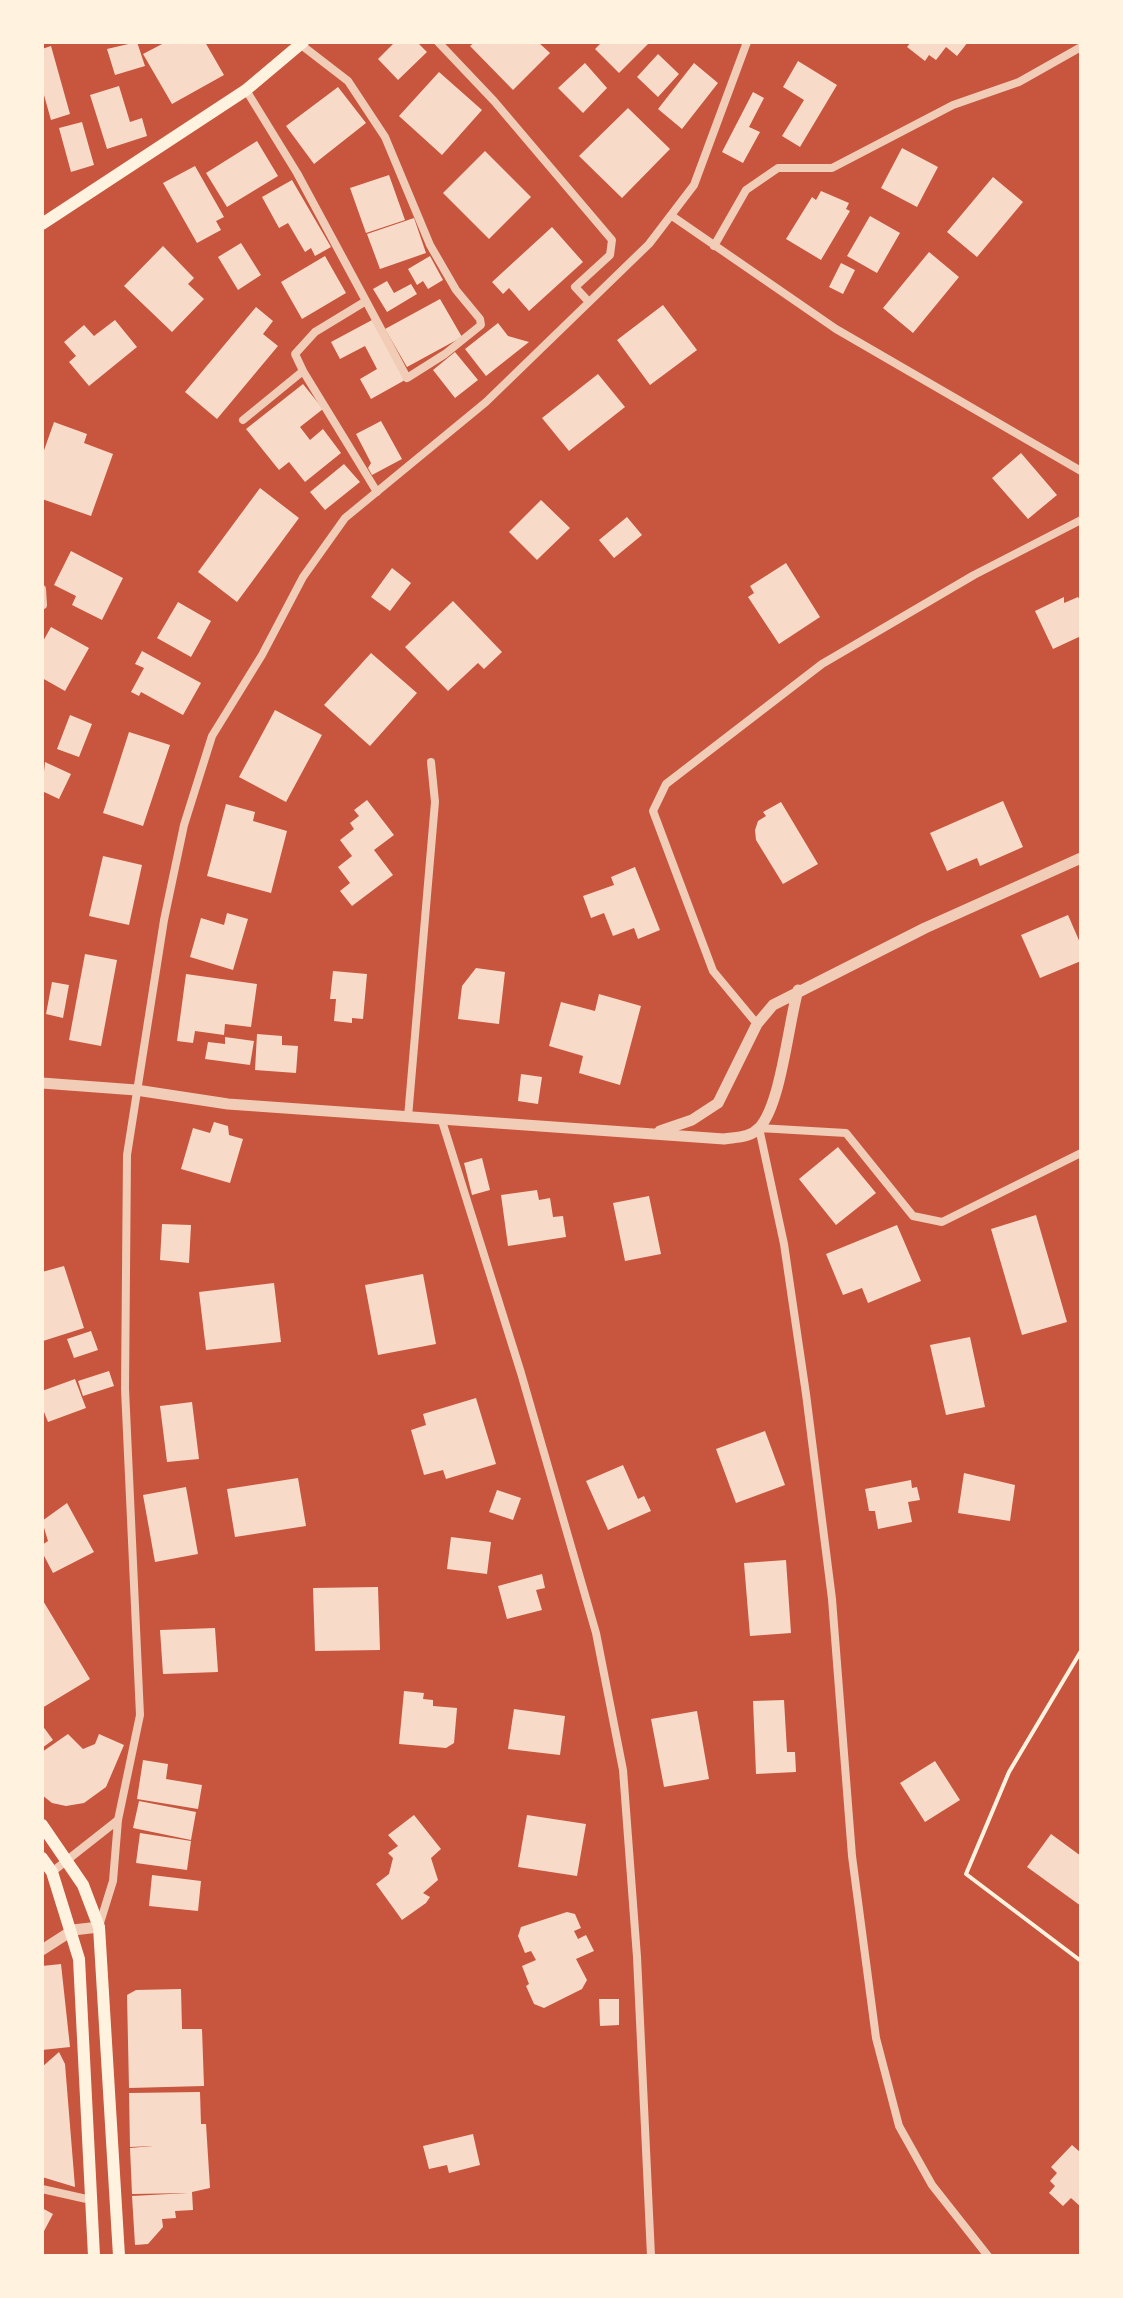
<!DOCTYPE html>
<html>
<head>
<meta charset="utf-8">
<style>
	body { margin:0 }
	#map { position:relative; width:1123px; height:2298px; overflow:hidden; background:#c8553d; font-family:"Titillium Web",sans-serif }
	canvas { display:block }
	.frame { position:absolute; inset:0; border:44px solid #fff3e0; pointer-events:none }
</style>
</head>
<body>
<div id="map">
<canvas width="1123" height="2298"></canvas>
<div class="frame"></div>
</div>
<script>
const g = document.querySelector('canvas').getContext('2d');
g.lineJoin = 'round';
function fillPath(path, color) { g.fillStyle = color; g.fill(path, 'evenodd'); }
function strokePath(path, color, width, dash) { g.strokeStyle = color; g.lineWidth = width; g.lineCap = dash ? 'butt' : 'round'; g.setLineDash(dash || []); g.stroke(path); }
const building = new Path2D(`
	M137 42 145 66 115 75 107 49Z
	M166 42H205L224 75 172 104 143 54Z
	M395 42H417L427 52 398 80 378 59Z
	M475 42H538L550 53 513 90 470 46Z
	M602 42H650L619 73 595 49Z
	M911 42H968L957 56 946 47 936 60 929 55 925 61 907 47Z
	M51 46 70 114 51 120 42 88V49Z
	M658 54 679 74 658 97 637 77Z
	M798 61 837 85 800 147 782 136 804 100 783 87Z
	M585 63 607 88 583 113 558 88Z
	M694 63 718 83 682 129 658 109Z
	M439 72 482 110 442 155 399 116Z
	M119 86 130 122 142 118 147 136 107 149 90 95Z
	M338 87 366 123 314 164 286 126Z
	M753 92 764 98 749 127 760 132 743 163 722 152Z
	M628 108 670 149 622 198 579 156Z
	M82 122 94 165 71 172 59 128Z
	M257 141 278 176 227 207 206 173Z
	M902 148 938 167 917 207 881 188Z
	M485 151 531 197 489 239 443 193Z
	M195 166 224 217 216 221 221 230 197 243 163 183Z
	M389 175 405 220 366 233 350 188Z
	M993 177 1023 202 977 257 947 232Z
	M292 180 331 247 315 256 311 248 305 252 288 223 279 228 262 197Z
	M821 191 849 203 846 209 850 211 821 260 786 239 812 197 816 200Z
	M870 216 900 233 877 273 847 256Z
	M414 218 426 253 380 269 367 234Z
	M552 227 583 262 529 311 509 288 503 294 492 282Z
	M241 243 261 275 238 290 218 257Z
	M163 246 194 278 188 284 204 299 172 332 124 286Z
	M929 252 959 277 913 333 883 308Z
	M325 256 346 293 302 319 281 282Z
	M430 256 443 280 428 289 423 281 417 285 408 269Z
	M841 263 855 270 843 294 829 287Z
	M387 281 394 293 411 284 417 294 387 312 373 289Z
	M440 299 462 337 407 367 385 329Z
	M663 305 697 350 650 385 617 340Z
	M256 307 273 321 263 334 278 346 217 419 185 392Z
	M115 320 137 347 89 386 69 362 76 356 64 342 84 325 94 336Z
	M372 320 405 380 371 399 360 379 377 369 365 346 340 359 331 342Z
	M498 323 508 336 529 342 486 376 465 349Z
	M455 352 478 380 455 398 433 370Z
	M598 374 625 407 569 451 542 418Z
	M303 384 323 409 300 427 310 440 323 429 341 453 305 482 289 462 279 470 246 429Z
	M381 421 402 459 372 475 368 468 371 463 356 434Z
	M54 422 87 434 84 443 113 454 91 516 42 499V456Z
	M1021 453 1057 495 1028 519 992 478Z
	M344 464 360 482 325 510 310 492Z
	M260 488 299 518 237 602 198 572Z
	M541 500 570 528 537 560 509 532Z
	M627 517 642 535 614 558 599 540Z
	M71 551 123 578 102 620 72 605 76 596 54 585Z
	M786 563 820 617 779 644 748 597 754 593 750 586Z
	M392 568 411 583 390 611 371 597Z
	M1064 597V603L1078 597 1081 602V636L1053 649 1035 611Z
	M453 601 502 652 484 669 478 663 448 691 405 647Z
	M178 602 211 621 191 657 157 638Z
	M51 627 89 648 65 691 42 678V643Z
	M142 651 201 683 183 715 141 692 139 696 131 692 144 668 135 664Z
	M371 653 417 693 370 746 324 705Z
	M275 710 322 735 286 802 239 777Z
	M70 715 92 724 79 757 57 749Z
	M129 732 170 745 143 826 103 813Z
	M45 762 71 774 59 799 42 791Z
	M367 800 394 835 374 850 393 875 352 906 340 891 350 883 338 867 352 856 340 840 354 829 350 823 359 816 354 810Z
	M1003 801 1023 847 980 866 977 858 947 871 930 833Z
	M781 802 818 864 783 884 756 840 755 830 758 821 766 816 763 812Z
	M226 804 255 812 253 821 287 831 271 893 207 876Z
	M103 856 142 865 129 925 89 916Z
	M635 867 660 930 638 939 634 928 613 936 604 913 591 918 583 896 614 885 611 877Z
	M227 913 248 919 233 970 190 957 201 918 224 925Z
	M1068 915 1081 945V961L1040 978 1021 935Z
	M85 954 117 960 101 1046 69 1040Z
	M476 968 505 972 499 1024 458 1019 462 986Z
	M333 971 367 974 363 1019 352 1018V1023L334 1021 336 999H330Z
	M186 974 257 984 251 1027 225 1024 224 1035 195 1031 193 1043 177 1041Z
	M52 982 69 985 63 1018 46 1014Z
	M599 994 641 1006 620 1085 579 1073 583 1056 549 1046 561 1002 595 1011Z
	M257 1034 282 1036V1045L298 1046 296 1073 255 1070Z
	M225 1037 254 1041 250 1065 205 1059 208 1042 225 1044Z
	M521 1074 542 1077 538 1104 518 1101Z
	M214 1122 228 1126 229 1135 243 1139 230 1183 181 1169 193 1128 210 1133Z
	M838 1147 876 1193 836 1225 799 1179Z
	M482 1158 490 1190 472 1195 464 1163Z
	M537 1190 539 1200 550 1198 553 1217 563 1216 566 1237 508 1246 501 1195Z
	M649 1196 661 1254 625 1261 613 1203Z
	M1036 1215 1067 1322 1022 1335 991 1229Z
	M162 1224 191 1225 189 1263 160 1260Z
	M897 1225 921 1281 868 1303 862 1288 843 1295 826 1254Z
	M64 1266 84 1328 43 1341 42 1272Z
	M423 1274 436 1344 378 1355 365 1285Z
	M274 1283 281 1342 206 1350 199 1292Z
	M91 1331 98 1350 74 1358 67 1339Z
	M970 1337 985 1407 946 1415 930 1345Z
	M109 1371 114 1386 83 1396 78 1381Z
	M75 1379 86 1408 48 1422 42 1407V1391Z
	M476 1398 496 1464 446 1479 443 1470 424 1475 411 1430 426 1425 423 1414Z
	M192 1402 199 1459 167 1462 160 1406Z
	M765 1431 785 1485 736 1503 716 1449Z
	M623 1465 638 1499 644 1496 651 1511 608 1530 586 1481Z
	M964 1473 1015 1485 1010 1521 958 1513Z
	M298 1478 306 1526 235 1537 227 1489Z
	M911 1480 912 1488 917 1487 920 1500 908 1502 912 1522 878 1529 875 1511H869L865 1489Z
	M186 1487 198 1554 155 1562 143 1495Z
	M497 1490 521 1498 513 1520 489 1512Z
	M67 1503 94 1552 53 1573 42 1552V1545L48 1541 42 1521Z
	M451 1537 491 1542 487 1574 447 1569Z
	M786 1560 791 1633 750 1636 744 1563Z
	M542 1574 545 1588 536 1590 542 1610 507 1619 498 1586Z
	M378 1587 380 1650 315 1651 313 1588Z
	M42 1599 90 1679 42 1708Z
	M215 1628 218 1672 163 1674 160 1630Z
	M404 1691 424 1693 423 1699 433 1700V1706L457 1708 454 1743 446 1748 399 1744Z
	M784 1700 787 1752H795L796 1772 756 1774 753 1701Z
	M514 1709 565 1716 560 1755 508 1749Z
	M697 1711 709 1779 664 1787 651 1719Z
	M42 1725 53 1740 42 1748Z
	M68 1734 83 1749 95 1744 99 1734 124 1745 106 1787 84 1803 66 1806 52 1803 42 1795V1752Z
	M143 1760 168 1764 166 1779 202 1785 198 1809 137 1799Z
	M935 1761 960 1800 925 1822 900 1783Z
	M139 1801 196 1812 191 1840 133 1828Z
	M414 1815 441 1849 431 1858 438 1880 423 1893 430 1897 426 1903 402 1920 376 1884 389 1874 393 1858 388 1853 398 1846 388 1835Z
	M527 1815 586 1824 577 1876 518 1867Z
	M140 1833 191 1841 187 1870 136 1863Z
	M1051 1834 1081 1856V1906L1027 1867Z
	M152 1875 201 1881 198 1911 149 1906Z
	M567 1912 575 1914 581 1928 574 1931 578 1939 586 1935 594 1951 576 1959 587 1980 582 1989 544 2008 534 2004 526 1986 529 1984 522 1966 536 1960 531 1951 525 1953 518 1936 521 1927Z
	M61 1964 70 2047 42 2050V1966Z
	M181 1989 182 2029H202L204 2086 129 2088 127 1995 136 1990Z
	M599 1999H619V2025L600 2026Z
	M59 2052 65 2064 75 2187 42 2177V2067Z
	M200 2092 201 2124H206L210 2188 192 2192 193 2210 175 2211 176 2218 162 2219 163 2227 148 2244 135 2245 132 2196 188 2193 132 2194 130 2148 153 2146 130 2147 129 2093Z
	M473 2134 480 2165 449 2173 447 2165 429 2169 423 2146Z
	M1072 2145 1081 2153V2207L1071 2198 1063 2206 1049 2193 1055 2186 1050 2181 1057 2173 1051 2167Z
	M42 2208 53 2214 42 2235Z`);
const path = new Path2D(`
	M1081 1651 1009 1772 966 1874 1081 1961`);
const minor = new Path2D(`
	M438 42 494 101 612 240 610 255 575 287 589 302
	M246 90 297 173 366 301
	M672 216 836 329 1081 471
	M714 246 746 190 778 168H832L953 105 1019 82 1081 47
	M303 371 377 492
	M243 420 303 371 295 354 315 332 366 301 407 378 445 354 481 325 480 319 456 290 430 245 385 137 348 81 300 44
	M42 589 43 605
	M757 1024 713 971 653 811 666 784 822 664 974 575 1081 520
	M408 1117 435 802 431 762
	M442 1121 521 1373 596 1633 623 1770 637 1957 651 2256
	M52 1872 118 1820
	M99 1926 113 1881 118 1820 140 1715 125 1389 127 1155 164 920 184 825 212 736 262 655 303 577 345 518 486 402 649 244 694 185 747 42
	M42 2189 91 2200
	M988 2256 932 2185 899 2126 876 2038 852 1856 832 1599 806 1394 784 1244 759 1128 846 1133 913 1216 942 1222 1081 1153`);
const tertiary = new Path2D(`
	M42 1083 136 1090 228 1104 724 1139C736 1137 750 1138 759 1128 781 1105 788 1025 798 990
	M660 1131 692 1120 718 1103 757 1024 773 1005 925 928 1081 858
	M42 1950 73 1930 99 1927`);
const secondary = new Path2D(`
	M42 224 246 90 303 42
	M42 1825 83 1885 99 1927 119 2256
	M42 1858 52 1872 79 1959 94 2256`);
fillPath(building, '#f7dbc8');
strokePath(path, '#fff3e0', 4);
strokePath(minor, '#f1ccb7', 8);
strokePath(tertiary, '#f1ccb7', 11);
strokePath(secondary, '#fff3e0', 12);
</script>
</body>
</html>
